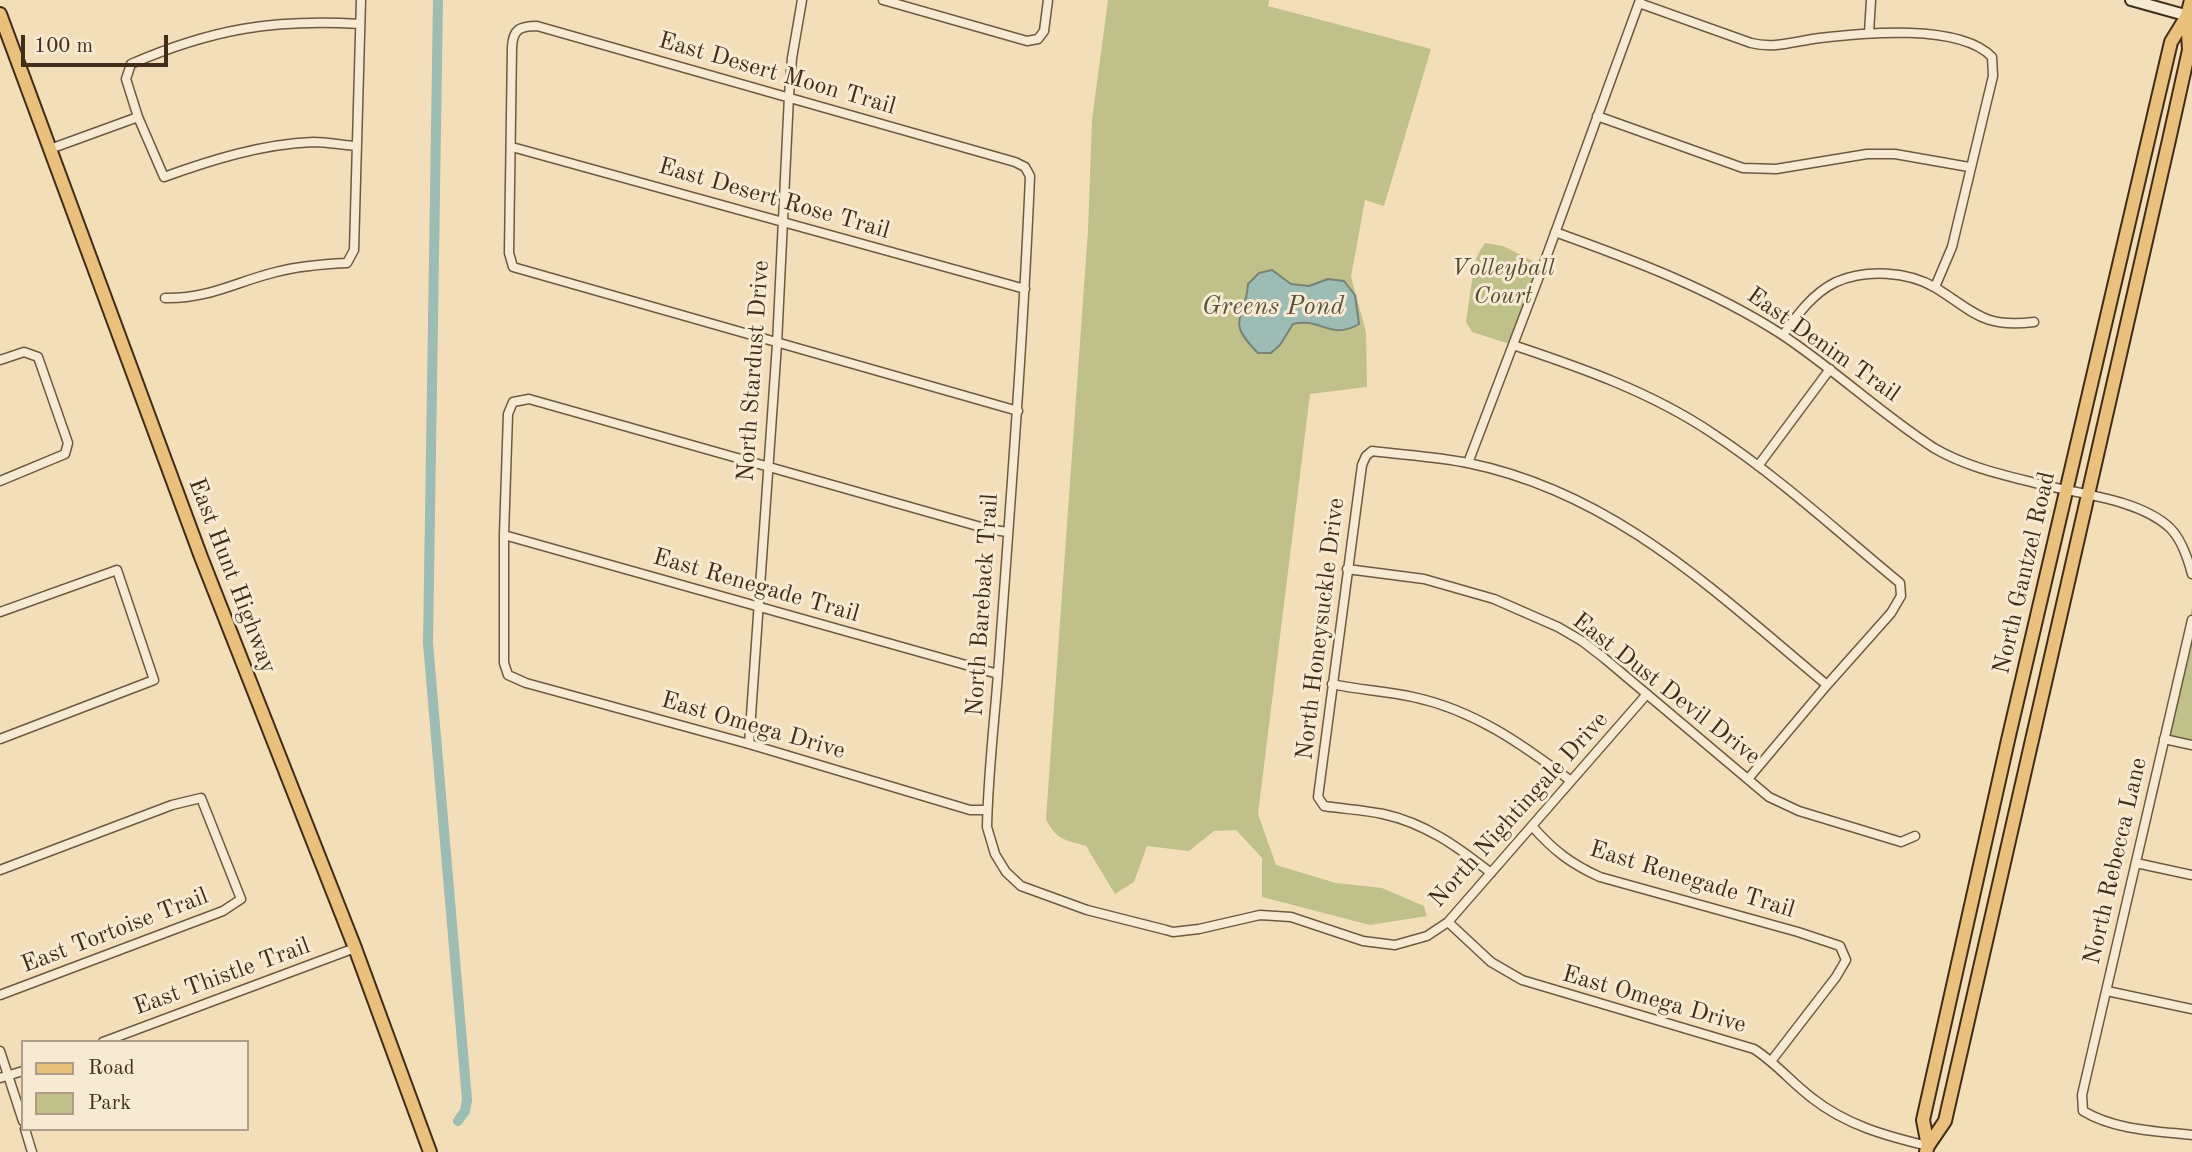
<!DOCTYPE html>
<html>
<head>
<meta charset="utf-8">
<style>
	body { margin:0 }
	#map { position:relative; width:2192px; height:1152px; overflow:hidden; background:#f2dfb9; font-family:"Old Standard TT",serif }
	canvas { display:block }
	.legend { position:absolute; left:21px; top:1040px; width:228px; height:91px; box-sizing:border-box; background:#f7ead2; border:2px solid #ae9e88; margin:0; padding:9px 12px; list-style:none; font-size:21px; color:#412d19 }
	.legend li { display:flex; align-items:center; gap:14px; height:35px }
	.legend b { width:35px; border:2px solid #ae9e88 }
	.scale { position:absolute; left:21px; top:35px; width:147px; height:32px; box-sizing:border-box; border:4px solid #412d19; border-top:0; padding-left:9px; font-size:21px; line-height:24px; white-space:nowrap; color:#412d19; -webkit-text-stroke:5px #f7ead2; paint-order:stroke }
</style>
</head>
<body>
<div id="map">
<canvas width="2192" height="1152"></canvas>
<ul class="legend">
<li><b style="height:9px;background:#e9c07c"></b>Road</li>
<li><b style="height:19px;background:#c0c08b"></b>Park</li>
</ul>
<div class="scale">100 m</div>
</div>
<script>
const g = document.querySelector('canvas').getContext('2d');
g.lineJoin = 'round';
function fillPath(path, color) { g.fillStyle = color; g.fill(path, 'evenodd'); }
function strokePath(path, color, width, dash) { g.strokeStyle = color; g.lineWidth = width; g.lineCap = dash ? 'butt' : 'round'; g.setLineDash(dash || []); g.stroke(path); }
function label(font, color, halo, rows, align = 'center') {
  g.font = font + ' "Old Standard TT",serif'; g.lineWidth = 6; g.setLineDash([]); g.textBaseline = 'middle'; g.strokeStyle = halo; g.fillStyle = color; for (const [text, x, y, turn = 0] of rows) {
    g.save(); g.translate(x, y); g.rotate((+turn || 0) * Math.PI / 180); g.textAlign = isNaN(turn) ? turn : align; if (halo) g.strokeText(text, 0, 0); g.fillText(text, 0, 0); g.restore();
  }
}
const green = new Path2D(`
	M1108 0H1269L1268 6 1431 49 1384 206 1365 200 1351 277 1366 332 1367 387 1310 394 1258 814 1276 865 1336 883 1382 888 1424 906 1427 916 1370 925 1262 897V858L1236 830 1214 831 1189 851 1147 846 1134 882 1115 894 1086 846C1065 840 1056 840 1046 819L1088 230 1092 120Z
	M1485 243 1503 246 1543 266 1513 345 1472 332 1466 322 1474 266 1478 254Z
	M2192 605V742L2164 739 2186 645Z`);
const water = new Path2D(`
	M1272 270 1291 284 1309 286 1328 279 1344 281 1355 295 1359 324C1330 341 1321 317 1293 324L1280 345 1271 353H1258C1224 319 1246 321 1248 284L1259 273Z`);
const canal = new Path2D(`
	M438 0 428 643 467 1100 465 1111 458 1121`);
const street = new Path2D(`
	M883 0 1027 41 1038 39 1044 31 1048 0
	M1639 3 1751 43C1776 49 1795 41 1820 38 1863 33 1959 23 1992 57L1993 76 1952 247 1935 287
	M1869 33 1871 0
	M1597 116 1743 168 1776 169 1867 154H1895L1969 167
	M357 146C342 145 327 142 313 142 262 144 211 160 164 177L138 117 126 79 131 64C212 29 272 19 360 24
	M512 147 1025 289
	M50 149 138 117
	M1555 232C1633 260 1711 289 1781 334 1834 369 1881 414 1934 448 1966 467 2004 475 2039 484 2079 494 2138 499 2169 527 2180 537 2188 559 2192 574
	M165 298C209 299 235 282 276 272 299 266 324 264 347 263L354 250 361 0
	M1783 335C1797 315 1813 293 1836 282 1866 269 1908 271 1936 288 1976 313 1983 328 2034 322
	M1513 345C1582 368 1651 392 1712 433 1779 477 1838 532 1900 583L1901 596 1891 613 1827 685 1748 779
	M0 360 24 352 38 357 68 443 65 454 0 481
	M1018 411 513 267 509 253 512 47C513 29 520 26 537 26L1015 162 1025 167 1030 176C1023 342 1010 508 998 674 994 725 988 776 987 827L995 854 1006 872 1021 886 1087 910 1166 930 1173 932 1199 929 1260 915 1291 917 1363 941 1395 945 1427 936 1448 922 1647 694
	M1468 463 1543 266 1640 0
	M1758 466 1830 369
	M504 535 998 674
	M1347 569 1424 579 1494 599 1558 627 1582 641 1604 658 1769 797 1799 811 1901 842 1915 836
	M0 612 117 570 154 680 0 739
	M2192 620 2082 1095 2083 1111C2115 1130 2155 1131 2192 1135
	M1332 684C1359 690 1387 691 1413 697 1474 710 1522 744 1571 781
	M2164 739 2192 745
	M749 744 777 344 789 96 792 58 802 0
	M987 810H970L749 744 526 683 508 675 504 663V535L508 414 513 402 529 399 988 529 1007 532
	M1532 826C1553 850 1571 864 1600 877L1798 932 1840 946 1846 960 1836 977 1772 1060
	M2136 863 2192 875
	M0 870 172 805 201 798 241 899 223 911 0 995
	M1491 873C1458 847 1425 823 1383 814 1364 810 1344 809 1324 806L1318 797 1362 465 1366 456 1372 451C1404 455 1437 457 1468 463 1615 493 1715 592 1827 685
	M1448 922 1491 962 1522 980 1754 1049C1776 1063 1792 1083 1812 1098 1846 1125 1886 1136 1928 1146
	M2107 991 2192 1009
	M103 1042 355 948
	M0 1051 23 1121
	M0 1078 23 1071
	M25 1129 32 1152`);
const secondary = new Path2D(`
	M2131 0 2192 17`);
const primary = new Path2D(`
	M0 14 201 557 355 948 430 1152
	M1928 1146 1923 1120 2008 740 2171 42 2187 16
	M1926 1152 1928 1146 1945 1121 2169 140 2189 50 2187 16 2191 0`);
const streetNames = [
	["East Desert Moon Trail",777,74,16],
	["East Desert Rose Trail",774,199,16],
	["East Denim Trail",1823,345,35],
	["North Stardust Drive",754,371,-86],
	["North Gantzel Road",2025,573,-77],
	["East Hunt Highway",232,576,69],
	["East Renegade Trail",756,586,16],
	["North Bareback Trail",983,605,-86],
	["North Honeysuckle Drive",1321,629,-83],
	["East Dust Devil Drive",1666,689,38],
	["East Omega Drive",753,726,16],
	["North Nightingale Drive",1519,810,-48],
	["North Rebecca Lane",2116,861,-77],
	["East Renegade Trail",1692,880,17],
	["East Tortoise Trail",115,931,-21],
	["East Thistle Trail",222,977,-20],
	["East Omega Drive",1654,1000,16]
];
const parkNames = [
	["Volleyball",1503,269],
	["Court",1503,297]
];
const waterNames = [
	["Greens Pond",1273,307]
];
fillPath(green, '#c0c08b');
fillPath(water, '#9cbcb4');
strokePath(water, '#788376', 2);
strokePath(canal, '#9cbcb4', 10);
strokePath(street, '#6d5a41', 11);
strokePath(secondary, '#412d19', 14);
strokePath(primary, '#412d19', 16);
strokePath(street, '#f7ead2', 8);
strokePath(secondary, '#f7ead2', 10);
strokePath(primary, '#e9c07c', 12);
label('24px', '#412d19', '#f7ead2', streetNames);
label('italic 24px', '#5a4a30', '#f7ead2', parkNames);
label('italic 26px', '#585140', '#f7ead2', waterNames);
</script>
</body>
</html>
